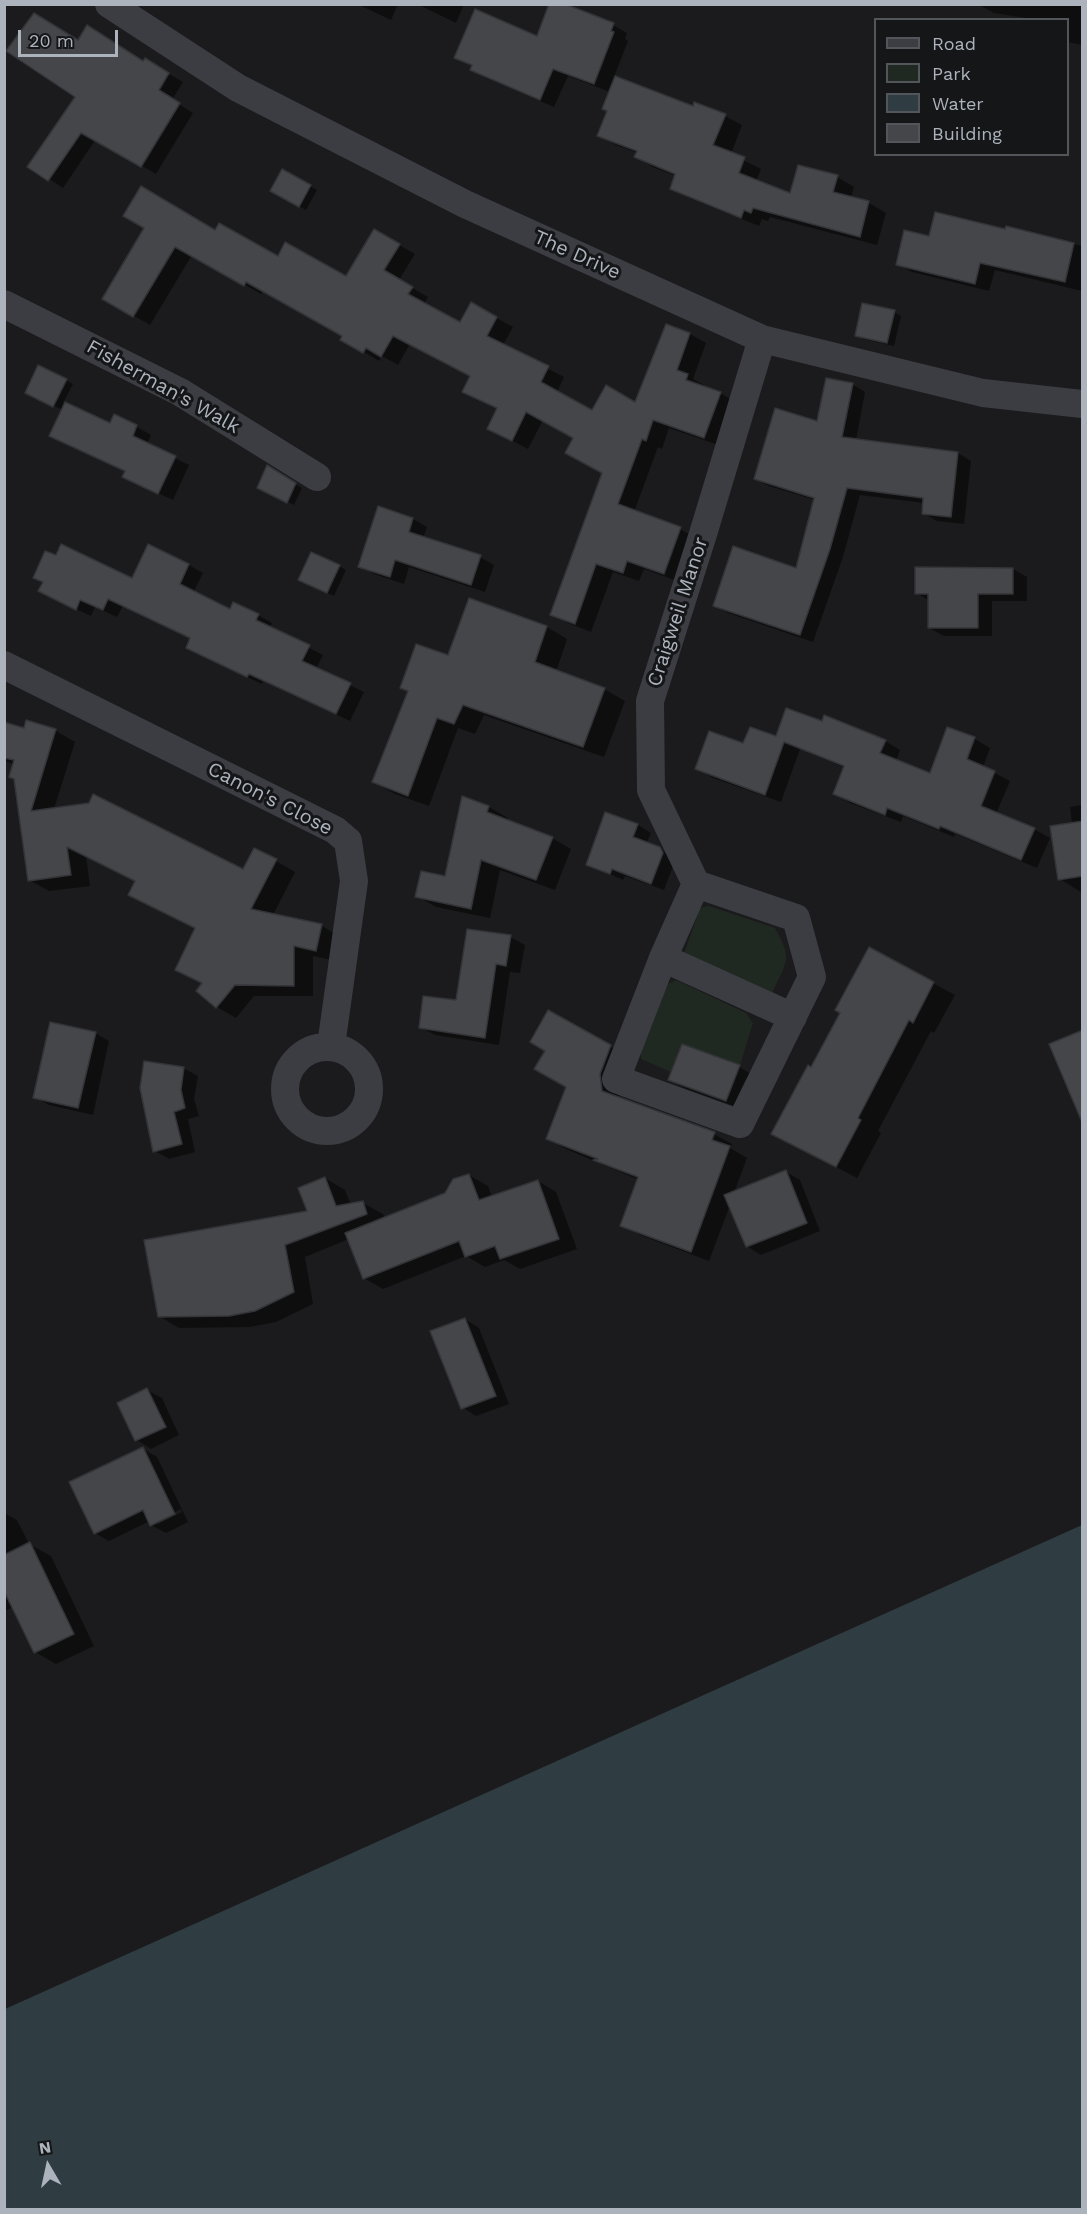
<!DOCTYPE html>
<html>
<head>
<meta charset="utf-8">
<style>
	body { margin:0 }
	#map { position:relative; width:1087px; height:2214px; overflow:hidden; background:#1b1b1d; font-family:"Work Sans",sans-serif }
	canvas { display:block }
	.frame { position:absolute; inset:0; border:6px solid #adb3bd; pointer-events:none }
	.legend { position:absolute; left:874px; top:18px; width:195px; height:138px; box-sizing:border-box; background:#151618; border:2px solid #52555a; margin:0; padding:8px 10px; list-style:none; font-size:18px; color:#adb3bd }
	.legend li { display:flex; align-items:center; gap:12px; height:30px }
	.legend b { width:30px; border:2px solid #52555a }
	.north { position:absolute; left:18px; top:2136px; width:60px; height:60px; -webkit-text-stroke:4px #151618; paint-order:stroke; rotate:351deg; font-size:16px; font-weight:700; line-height:24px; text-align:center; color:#adb3bd }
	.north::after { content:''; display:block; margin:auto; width:21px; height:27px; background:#adb3bd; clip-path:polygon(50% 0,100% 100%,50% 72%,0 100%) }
	.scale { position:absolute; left:18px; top:30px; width:100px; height:27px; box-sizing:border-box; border:3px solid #adb3bd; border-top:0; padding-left:8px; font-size:18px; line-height:21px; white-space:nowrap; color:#adb3bd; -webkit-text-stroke:4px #151618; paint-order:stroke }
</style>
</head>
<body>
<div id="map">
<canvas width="1087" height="2214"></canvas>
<div class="frame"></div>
<ul class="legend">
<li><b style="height:8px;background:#3b3d42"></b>Road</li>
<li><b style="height:16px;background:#202921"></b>Park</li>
<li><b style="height:16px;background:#2f3c42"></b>Water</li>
<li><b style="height:16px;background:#45464a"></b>Building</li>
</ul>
<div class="north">N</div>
<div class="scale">20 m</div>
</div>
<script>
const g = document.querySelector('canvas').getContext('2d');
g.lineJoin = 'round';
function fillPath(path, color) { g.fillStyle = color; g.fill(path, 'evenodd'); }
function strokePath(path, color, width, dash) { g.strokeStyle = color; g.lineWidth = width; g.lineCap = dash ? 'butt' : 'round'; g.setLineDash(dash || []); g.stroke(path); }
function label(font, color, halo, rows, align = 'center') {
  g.font = font + ' "Work Sans",sans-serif'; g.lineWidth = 6; g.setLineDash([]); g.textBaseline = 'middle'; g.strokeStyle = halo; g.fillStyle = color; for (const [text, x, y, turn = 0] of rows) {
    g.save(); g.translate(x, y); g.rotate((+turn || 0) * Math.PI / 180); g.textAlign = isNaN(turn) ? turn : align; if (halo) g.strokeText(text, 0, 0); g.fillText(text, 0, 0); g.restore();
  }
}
const green = new Path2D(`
	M709 906 775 928C793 960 787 961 772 993L684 954 700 908Z
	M676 980 746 1013 753 1023 740 1065 683 1044 671 1072 641 1059V1039L664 986Z`);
const water = new Path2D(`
	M1082 1525V2209H5V2009Z`);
const shadow = new Path2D(`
	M357 4H398L391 20Z
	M417 4H464L456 23Z
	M1082 4V45L1068 42V20H1038L994 13 979 5Z
	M613 25 627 33 625 39 628 41 614 77 694 108 725 116 742 125 731 154 761 169 756 181 792 195 837 177 854 187 851 198 869 203 886 213 877 245 770 217 768 221 762 219 759 226 689 198 672 188 676 176 653 167 636 157 638 153 616 145 599 135 608 111 610 92 568 76 554 107 486 78 472 70 473 67 456 57 538 38Z
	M78 42 144 62 145 60 183 82 172 100 193 113 156 174 96 139 63 188 30 166 77 96Z
	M283 171 317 190 306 210 272 191Z
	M936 213 1082 246V291L995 270 989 291 912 272 898 264 930 238Z
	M146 228 215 232 278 258 347 278 374 231 415 254 399 280 428 297 424 304 460 324 471 304 513 327 503 345 564 377 557 392 593 412 636 404 667 326 690 334 706 343 693 379 704 385 703 387 720 393 736 402 721 446 669 428 662 449 658 447 634 512 680 529 696 538 680 582 644 569 639 581 613 572 591 632 568 623 552 614 604 473 575 438 543 420 528 449 505 437 498 409 464 391 472 376 410 344 398 365 382 356 379 361 342 339 344 336 263 290 261 294 192 255 150 325 104 299Z
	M894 312 901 316 894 346 863 339 856 335Z
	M66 380 73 384 63 403 111 425 115 416 137 427 151 435 147 444 189 465 173 500 138 484 63 410 33 396Z
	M852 384 865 392 856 440 958 453 971 461 964 524 937 521 923 513 924 503 860 495 843 557 813 642 728 613 714 606 797 570 815 500 769 486 755 479 819 423Z
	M268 468 302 488 294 505 265 491Z
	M379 508 413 519 427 527 423 538 480 557 494 565 485 592 409 567 404 584 374 574 360 566Z
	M189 565 203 573 193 593 230 611 258 615 272 623 270 628 323 655 316 669 364 692 350 721 263 681 262 684 202 656 192 639 123 606 117 617 95 607 91 616 54 599Z
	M339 566 346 570 334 596 306 583Z
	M1013 569 1027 577V601H992V636H944L929 628 930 601 916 593Z
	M470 599 547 627 567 639 556 672 604 689 625 701 604 757 484 715 475 734 458 728 429 806 395 794 374 782 410 692 402 688 449 657Z
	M27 722 56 731 75 742 54 809 244 871 276 861 295 872 273 915 322 926 341 937 336 961 313 956V996H254L236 1018 217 1007 203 984 177 969 196 929 149 905 137 881 86 856 90 886 49 891 29 880 14 765 4 760V723L25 730Z
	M948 729 975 739 990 748 983 767 1010 781 996 814 1034 829 1050 838 1037 868 955 834 954 837 903 816 901 822 850 803 835 794 845 768 800 749 781 802 713 778 697 769 744 745 777 738 885 741 900 750 896 761 931 775Z
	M463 798 489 807 508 818 506 821 552 838 571 849 555 890 500 870 490 918 436 907 417 896 446 877Z
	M1082 805V891L1081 892 1060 879 1072 824 1070 807Z
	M606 814 638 825 651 833 646 844 673 856 675 861 664 890 625 876 623 880 588 864Z
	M510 937 525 945 520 973 510 972 499 1045 435 1035 420 1027 457 1002Z
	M869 949 955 995 934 1033 931 1031 878 1131 881 1133 857 1178 794 1145 812 1069 842 1012Z
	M549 1012 629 1057 618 1084 619 1099 714 1134 732 1144 730 1148 747 1158 734 1193 786 1172 800 1180 820 1231 761 1255 747 1246 730 1205 709 1261 640 1235 622 1225 639 1180 566 1149 548 1139 567 1086 547 1050Z
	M95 1033 109 1041 93 1115 49 1105 35 1097Z
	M739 1067 753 1075 740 1108 684 1088 669 1080Z
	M183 1068 198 1076 194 1099 199 1116 188 1119 195 1152 169 1159 155 1151Z
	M469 1175 488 1186 492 1197 538 1181 556 1192 577 1249 520 1269 504 1260 485 1267 466 1256 383 1289 364 1278 349 1239 305 1257 313 1304 276 1322 250 1327 179 1328 159 1316 309 1212 325 1178 345 1190 351 1205 363 1203 383 1214 385 1219 446 1195Z
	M465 1319 479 1328 509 1404 476 1416 462 1407Z
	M147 1390 162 1398 179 1435 151 1449 137 1440 119 1404Z
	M143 1449 157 1457 188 1522 166 1533 151 1525 150 1521 109 1541 95 1533ZM181 1509 182 1512 158 1524V1521Z
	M4 1513 17 1520 29 1544 51 1556 94 1646 56 1664 35 1652 14 1607 4 1611Z`);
const building = new Path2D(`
	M549 4H565L614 23 611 31 614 32 594 84 553 69 540 100 470 70 472 65 454 58 475 9 537 36Z
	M34 13 78 40 87 25 143 61 145 58 169 73 159 90 180 103 141 167 81 133 48 181 27 167 75 97 6 51Z
	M615 76 693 106 694 102 726 114 713 145 745 157 739 173 790 193 798 165 838 175 833 192 869 201 860 237 753 208 751 213 744 210 741 218 670 189 675 174 634 157 637 151 597 136 607 111 602 109Z
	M282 169 311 185 299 207 270 191Z
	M141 186 215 230 219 223 278 256 285 242 346 276 374 229 400 244 384 270 413 287 408 294 460 322 471 302 497 317 487 336 549 366 541 382 592 410 606 385 635 402 666 324 690 333 677 370 688 374 686 380 721 392 704 438 653 420 646 441 642 439 618 504 681 527 664 574 627 561 623 573 596 564 575 624 550 615 602 473 565 453 573 438 526 412 512 441 487 429 497 408 462 392 470 376 393 336 381 357 366 348 363 353 340 340 342 336 246 282 244 286 175 247 133 317 102 299 144 228 123 216Z
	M935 212 1005 229 1006 226 1074 243 1065 282 980 263 975 284 896 265 904 230 929 236Z
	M862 303 895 310 887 343 855 336Z
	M38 365 67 379 53 407 25 393Z
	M826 378 853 383 842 437 958 452 951 517 922 514 923 498 847 488 830 549 800 635 713 606 733 546 796 568 814 498 754 479 775 408 817 421Z
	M65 402 110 423 114 414 137 425 133 436 176 456 158 494 122 477 125 471 49 436Z
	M267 465 296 483 287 503 257 488Z
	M378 506 413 518 409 532 481 555 471 585 395 560 390 577 358 567Z
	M61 544 132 578 148 544 189 564 180 584 230 609 233 602 259 614 256 620 310 645 302 661 351 683 336 714 249 674 247 677 186 648 190 638 108 599 103 610 80 600 76 610 38 591 43 582 33 578 45 551 56 555Z
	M311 552 340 565 327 593 298 580Z
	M915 567 1013 568V594H978V628H928V594H915Z
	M469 598 547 626 535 662 605 688 583 747 463 705 454 724 437 718 408 796 372 782 408 691 400 688 416 644 448 655Z
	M786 708 822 721 824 715 886 740 880 753 930 773 947 727 975 737 967 759 995 771 981 806 1035 828 1021 860 940 826 939 829 887 808 885 815 833 794 844 766 784 742 765 795 695 769 709 731 743 743 750 727 776 736Z
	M26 720 56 729 31 811 89 803 93 794 243 869 254 848 277 859 251 909 322 924 316 951 294 946V986L235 985 216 1008 196 991 202 983 175 970 195 928 128 895 135 881 67 847 71 875 28 881 14 779 9 777 14 760 4 758V722L24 728Z
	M462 796 489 806 487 812 553 837 536 880 481 860 471 909 415 897 421 871 445 876Z
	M605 812 638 824 633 837 660 847 663 853 651 884 612 869 610 874 586 865Z
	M1083 821V876L1058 880 1050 826Z
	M467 929 511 935 506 966 496 964 485 1038 419 1028 423 996 456 1000Z
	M869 947 934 982 913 1023 909 1020 858 1118 861 1120 836 1167 771 1134 808 1065 811 1067 840 1013 835 1010Z
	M548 1010 611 1045 600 1074 602 1091 715 1132 712 1140 730 1146 691 1252 620 1226 638 1177 593 1160 598 1159 546 1139 566 1087 534 1069 545 1051 530 1042Z
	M50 1022 96 1032 78 1108 33 1098Z
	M1083 1030V1122H1082L1049 1044Z
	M682 1044 740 1065 726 1101 668 1080Z
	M144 1061 184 1067 181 1090 185 1108 174 1112 182 1144 153 1152 140 1088Z
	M786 1170 807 1223 746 1247 724 1195Z
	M469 1174 479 1200 538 1180 559 1239 500 1259 495 1246 465 1257 459 1241 363 1279 345 1233 445 1193 453 1179Z
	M325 1177 336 1206 363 1201 367 1214 285 1245 294 1292 255 1311 229 1316 158 1317 144 1240 307 1211 298 1188Z
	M465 1318 496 1396 461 1409 430 1331Z
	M147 1388 166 1427 135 1441 117 1403Z
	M143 1447 175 1514 150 1526 143 1510 94 1534 69 1482Z
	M30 1542 74 1634 34 1653 4 1591V1555Z`);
const street = new Path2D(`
	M109 4 238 88 465 204 762 339 983 393 1082 404
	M4 304 180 392 317 477
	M4 665 335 830 348 841 354 881 331 1046
	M696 884 796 918 812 977 740 1124 616 1079 663 958 696 884 651 790 650 701 703 534 762 339
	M663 958 793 1017
	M285 1089a42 42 0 1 1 84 0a42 42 0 1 1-84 0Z`);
const streetNames = [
	["The Drive",577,255,24],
	["Fisherman's Walk",163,387,29],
	["Craigweil Manor",678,612,-72],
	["Canon's Close",270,799,27]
];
fillPath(green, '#202921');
fillPath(water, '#2f3c42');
fillPath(shadow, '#0007');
fillPath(building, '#45464a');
strokePath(building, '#343539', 1.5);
strokePath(street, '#3b3d42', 28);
label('20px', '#adb3bd', '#151618', streetNames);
</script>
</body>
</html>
